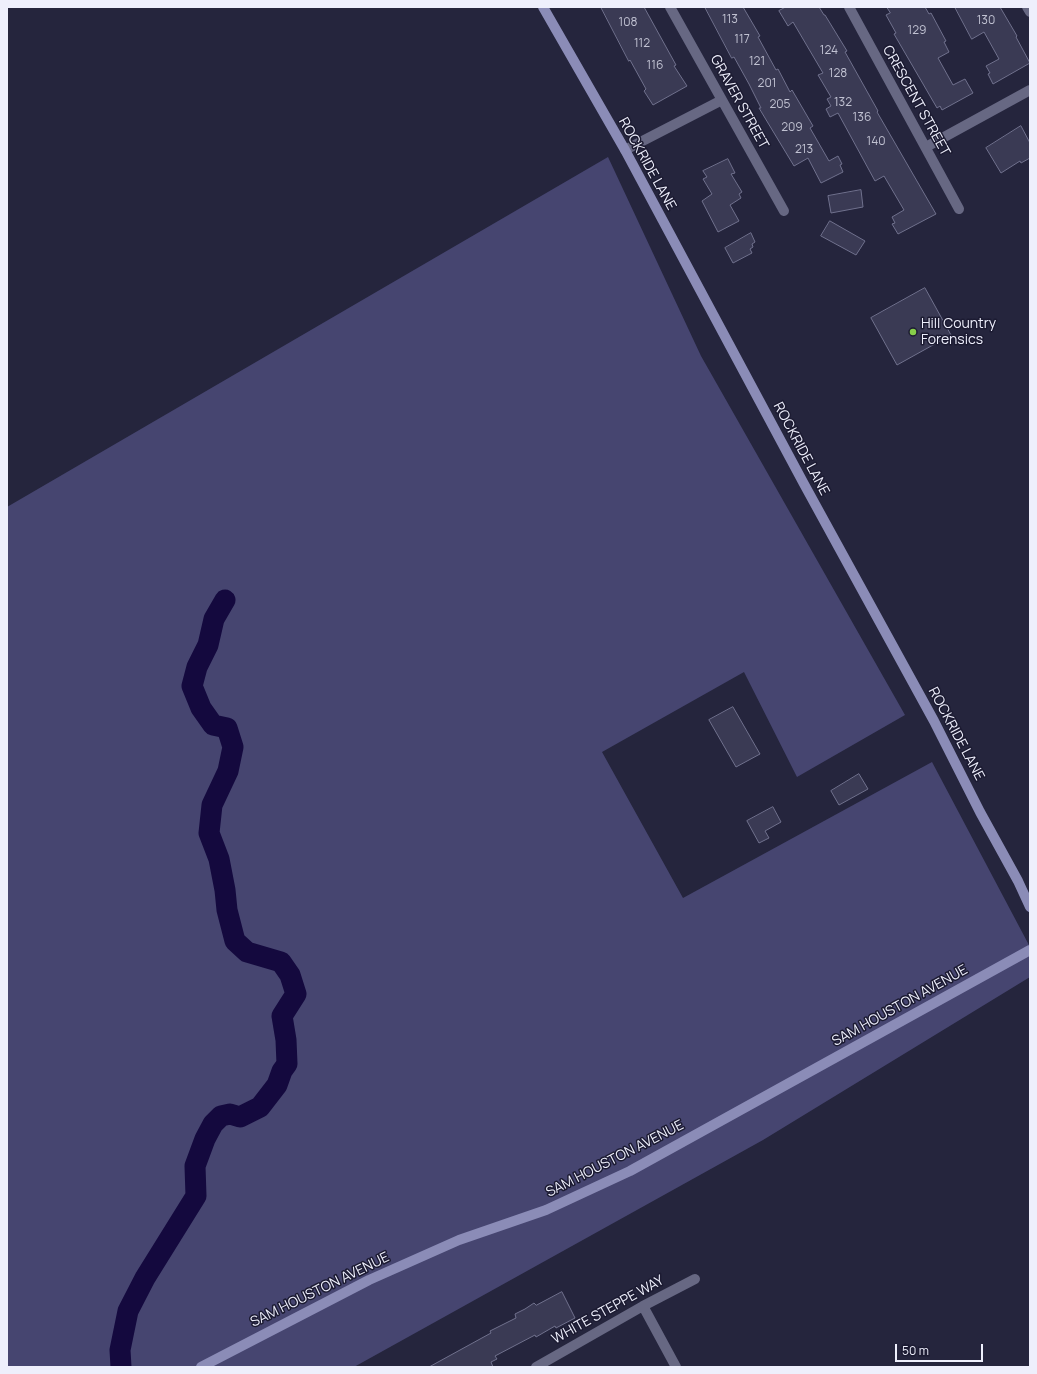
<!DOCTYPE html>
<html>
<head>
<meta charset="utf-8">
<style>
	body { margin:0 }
	#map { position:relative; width:1037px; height:1374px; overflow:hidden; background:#25253d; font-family:Manrope,sans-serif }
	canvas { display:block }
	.frame { position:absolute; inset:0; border:8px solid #eeeffc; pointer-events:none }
	.scale { position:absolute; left:895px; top:1344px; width:88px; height:18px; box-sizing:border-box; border:2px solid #eeeffc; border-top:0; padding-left:5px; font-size:12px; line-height:14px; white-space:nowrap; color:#eeeffc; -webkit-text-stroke:3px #1c1b32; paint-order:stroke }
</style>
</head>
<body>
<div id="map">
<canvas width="1037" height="1374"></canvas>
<div class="frame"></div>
<div class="scale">50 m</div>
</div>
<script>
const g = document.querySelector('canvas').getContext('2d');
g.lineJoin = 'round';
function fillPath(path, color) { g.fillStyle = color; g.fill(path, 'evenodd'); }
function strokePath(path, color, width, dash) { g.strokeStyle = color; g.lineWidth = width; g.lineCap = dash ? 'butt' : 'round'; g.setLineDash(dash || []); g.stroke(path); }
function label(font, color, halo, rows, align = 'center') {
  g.font = font + ' Manrope,sans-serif'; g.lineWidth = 3; g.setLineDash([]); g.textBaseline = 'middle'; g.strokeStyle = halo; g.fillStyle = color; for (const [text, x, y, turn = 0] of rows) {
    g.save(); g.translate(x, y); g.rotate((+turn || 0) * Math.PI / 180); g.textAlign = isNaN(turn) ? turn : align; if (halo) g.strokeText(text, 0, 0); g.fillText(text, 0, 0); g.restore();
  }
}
const green = new Path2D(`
	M608 157 701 356 905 715 797 777 744 672 602 752 683 898 932 762 1030 947V977L763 1140 354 1367H7V507Z`);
const river = new Path2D(`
	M121 1367 120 1350 128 1311 145 1278 196 1196 195 1166 205 1139 213 1124 221 1116 230 1114 240 1117 260 1107 277 1085 282 1071 287 1064 286 1040 282 1016 296 994 290 975 281 962 247 952 235 941 227 910 225 890 219 859 209 833 212 805 228 771 233 747 227 728 213 725 201 708 192 686 197 667 208 645 214 619 225 600`);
const building = new Path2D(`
	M601 7H644L676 65 674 66 687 86 653 105 644 91 646 89 630 60 629 61Z
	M705 7H743L760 36 758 37 776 70 778 69 790 92 792 90 813 126 810 128 829 161 838 156 842 164 840 165 843 172 821 183 808 158 794 166 768 123 759 108H761L749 84 734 57 732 58Z
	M786 7H819L824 15H825L847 51 845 52 878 111 877 112 936 214 898 234 892 224 895 223 892 217 904 210 884 176 875 181 838 113 830 117 826 109 831 106 827 99 831 97 818 75 823 73 793 22 788 26 779 11Z
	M887 7H925L929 14 931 13 946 41 944 42 949 52 938 58 953 85 965 79 973 93 942 110 940 106 937 108 894 34 896 33 886 15 890 13Z
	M955 7H1000L1017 36 1016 37 1030 63 993 84 988 74 990 73 986 66 999 59 984 32 972 39Z
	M1021 126 1030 143V158L1021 163 1020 161 1001 173 986 148Z
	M728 159 735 173 731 174 742 192 739 194 741 198 730 205 739 221 718 232 702 201 712 194 703 179 707 177 703 171Z
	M861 190 863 207 831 213 828 196Z
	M830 221 865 241 856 255 821 236Z
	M751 233 755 242 752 244 753 247 750 249 752 253 733 263 725 248Z
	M925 288 951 335 897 365 871 318Z
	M733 707 760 754 736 767 709 720Z
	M859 774 868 789 839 805 831 791Z
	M773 807 781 822 765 831 769 838 759 843 747 821Z
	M562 1292 575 1318 556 1328 555 1326 536 1337 535 1335 495 1356 497 1359 491 1362 493 1367H429L491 1333 490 1331 516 1318 515 1314 525 1309 534 1303 536 1305Z`);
const street = new Path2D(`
	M670 7 784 211
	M849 7 959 209
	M1027 7 1030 12
	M926 147 1030 90
	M625 150 722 100
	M643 1306 676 1367
	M536 1367 643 1306 695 1279`);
const secondary = new Path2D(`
	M543 7 625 150 804 484 934 721 980 812 1018 881 1030 907
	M201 1367 369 1280 459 1240 546 1210 630 1171 1030 950`);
const markers = [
	[913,332,4,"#87cf4a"]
];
const numberNames = [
	["113",730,20],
	["130",986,21],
	["108",628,23],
	["129",917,31],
	["117",742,40],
	["112",642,44],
	["124",829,51],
	["121",757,62],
	["116",655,66],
	["128",838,74],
	["201",767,84],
	["132",843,103],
	["205",780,105],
	["136",862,118],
	["209",792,128],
	["140",876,142],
	["213",804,150]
];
const streetNames = [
	["CRESCENT STREET",916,101,61],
	["GRAVER STREET",739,102,61],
	["ROCKRIDE LANE",647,164,61],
	["ROCKRIDE LANE",801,449,62],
	["ROCKRIDE LANE",956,734,62],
	["SAM HOUSTON AVENUE",900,1006,-29],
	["SAM HOUSTON AVENUE",615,1159,-27],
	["SAM HOUSTON AVENUE",320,1290,-26],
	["WHITE STEPPE WAY",608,1310,-29]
];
const poiNames = [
	["Hill Country",921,324],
	["Forensics",921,340]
];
fillPath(green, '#464570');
strokePath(river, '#14093e', 21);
fillPath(building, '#3a3a54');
strokePath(building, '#70718d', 1);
strokePath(street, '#676883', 10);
strokePath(secondary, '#8b8cb7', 10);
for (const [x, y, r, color] of markers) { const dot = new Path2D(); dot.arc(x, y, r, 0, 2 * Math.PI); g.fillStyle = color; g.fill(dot); strokePath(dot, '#1c1b32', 1.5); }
label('12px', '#c1c2d2', null, numberNames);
label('14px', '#eeeffc', '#1c1b32', streetNames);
label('14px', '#eeeffc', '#1c1b32', poiNames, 'left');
</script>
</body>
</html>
